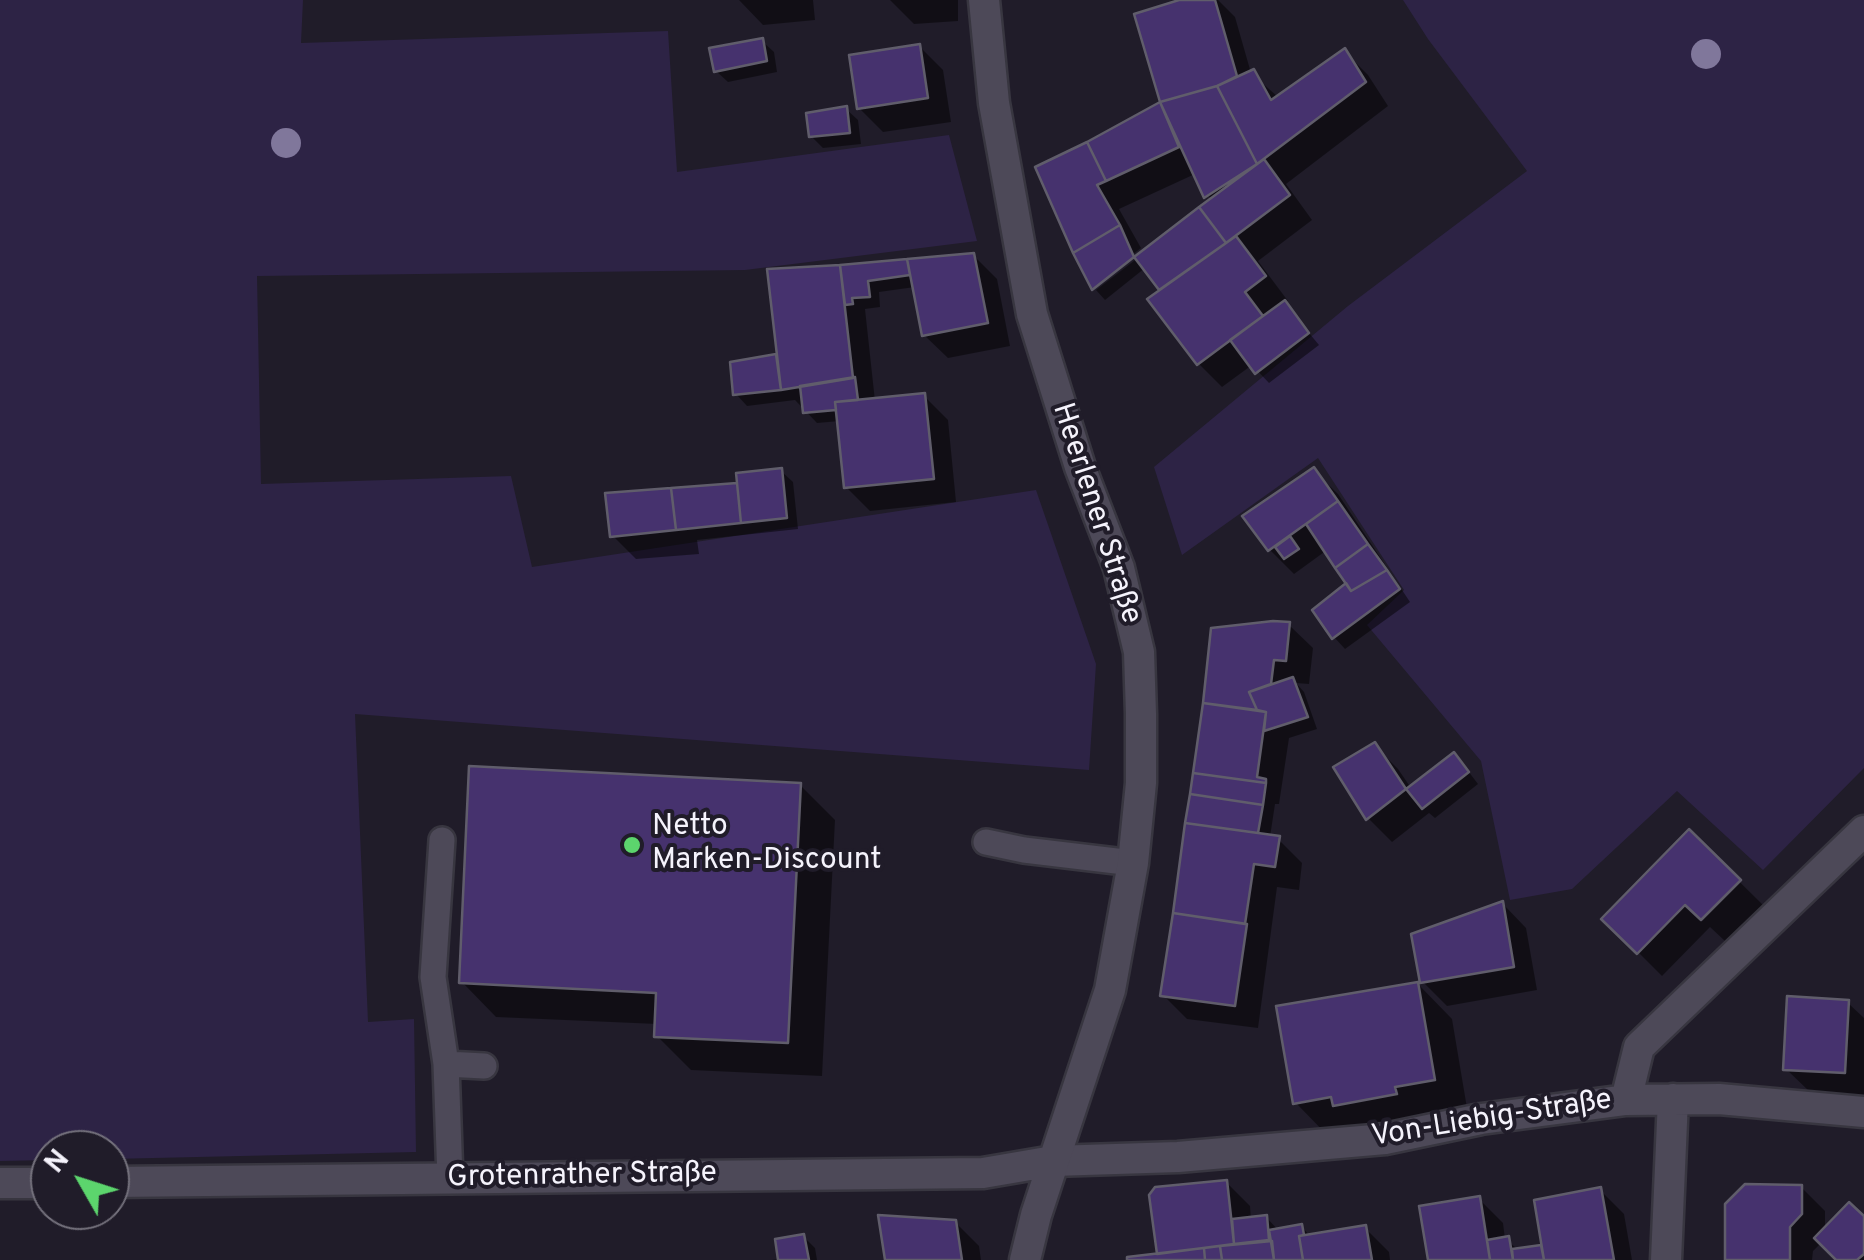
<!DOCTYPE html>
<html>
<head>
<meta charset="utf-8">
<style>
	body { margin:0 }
	#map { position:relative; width:1864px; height:1260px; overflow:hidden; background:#201c29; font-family:Overpass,sans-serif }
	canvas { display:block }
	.north { position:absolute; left:30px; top:1130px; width:100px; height:100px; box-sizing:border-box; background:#201c29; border:2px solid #75727d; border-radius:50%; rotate:309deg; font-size:28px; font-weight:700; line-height:40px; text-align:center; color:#f5f3fc }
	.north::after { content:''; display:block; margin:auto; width:35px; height:45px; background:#5cd56d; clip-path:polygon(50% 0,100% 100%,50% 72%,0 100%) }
</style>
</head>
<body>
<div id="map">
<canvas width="1864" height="1260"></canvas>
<div class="north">N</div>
</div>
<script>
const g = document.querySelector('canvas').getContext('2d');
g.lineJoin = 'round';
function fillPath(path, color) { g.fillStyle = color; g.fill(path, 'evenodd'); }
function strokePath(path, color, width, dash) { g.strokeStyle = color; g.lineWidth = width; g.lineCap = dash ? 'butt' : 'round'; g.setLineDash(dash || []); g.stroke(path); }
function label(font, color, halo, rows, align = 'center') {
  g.font = font + ' Overpass,sans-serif'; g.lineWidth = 8; g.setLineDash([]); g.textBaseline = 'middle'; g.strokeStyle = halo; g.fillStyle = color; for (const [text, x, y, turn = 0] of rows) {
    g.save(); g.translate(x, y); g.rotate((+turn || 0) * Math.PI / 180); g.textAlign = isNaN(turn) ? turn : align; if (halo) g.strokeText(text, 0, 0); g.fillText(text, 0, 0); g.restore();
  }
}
const green = new Path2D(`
	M0 0H303L301 43 668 31 677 172 949 135 977 241 745 270 257 276 261 484 511 476 532 567 1036 490 1096 664 1089 770 355 714 368 1022 414 1019 416 1152 110 1159V1150H50V1160L0 1161Z
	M1403 0H1864V768L1763 870 1677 791 1572 889 1510 900 1481 761 1367 625 1404 590 1318 458 1182 555 1154 467 1348 306 1527 171 1428 39Z`);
const shadow = new Path2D(`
	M813 0 815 20 763 25 739 0Z
	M890 0H958V21L914 24Z
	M1187 0H1218L1235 17 1251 73 1278 97 1345 52 1368 75 1388 106 1286 184 1312 220 1258 261 1288 301 1284 303 1319 345 1269 383 1252 365 1222 387 1199 364 1151 300 1162 290 1145 268 1105 300 1096 290 1212 201 1195 174 1119 209 1141 248 1094 285 1038 168 1163 104Z
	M762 41 774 52 777 72 728 82 716 71Z
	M919 46 943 70 951 122 883 132 859 108Z
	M846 109 858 120 861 144 823 148 811 136Z
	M973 255 997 279 1010 346 948 358 924 335 915 287 879 292 880 307 865 309 875 401 924 396 948 420 956 502 870 511 846 487 840 421 817 423 795 400 747 406 736 394 775 356 780 361 770 272Z
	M781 471 793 482 798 529 697 540 699 554 636 559 613 536Z
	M1314 471 1338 494 1410 602 1345 649 1334 637 1349 583 1327 550 1294 574 1270 550 1246 517Z
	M1289 625 1313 648 1309 684 1296 683 1304 692 1317 729 1289 738 1279 804H1275L1270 837 1278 839 1302 863 1299 890 1277 887 1258 1028 1187 1019 1163 995 1213 631Z
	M1374 745 1398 769 1411 788 1465 767 1478 784 1435 818 1429 813 1392 842 1368 818Z
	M800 785 835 820 822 1076 691 1070 657 1036V1024L496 1017 462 982Z
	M1689 832 1763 905 1726 942 1710 927 1662 976 1605 919Z
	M1503 904 1526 928 1537 990 1447 1006 1423 982Z
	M1418 984 1452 1019 1468 1114 1329 1137 1295 1102Z
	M1848 1003 1864 1018V1095L1810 1092 1786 1069Z
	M1226 1182 1250 1206 1251 1220 1267 1218 1279 1231 1302 1227 1311 1237 1365 1228 1389 1252 1390 1260H1126L1159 1256Z
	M1801 1187 1825 1211V1231L1864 1220V1260H1840L1822 1242 1813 1251 1812 1260H1727Z
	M1600 1190 1624 1214 1632 1260H1431L1479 1199 1503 1223 1505 1239 1520 1251 1540 1247 1545 1252Z
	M955 1222 979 1246 981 1260H888Z
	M804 1237 815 1248 817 1260H772L780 1259Z`);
const building = new Path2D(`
	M1179 0H1215L1237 76 1217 86 1160 102 1134 14Z
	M763 38 767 61 714 72 709 48Z
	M920 44 928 98 857 109 849 55Z
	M1345 48 1366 82 1257 164 1217 86 1254 69 1271 100Z
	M1217 86 1257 164 1204 198 1160 102Z
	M1160 102 1179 147 1106 181 1087 142Z
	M847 106 850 133 809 137 806 113Z
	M1087 142 1106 181 1097 185 1120 225 1073 253 1035 167Z
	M1264 159 1290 195 1226 243 1199 207Z
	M1199 207 1226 243 1159 290 1134 257Z
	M1120 225 1134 257 1092 290 1073 253Z
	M1236 236 1266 276 1245 292 1263 316 1197 365 1147 299Z
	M974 253 988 323 922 336 907 259Z
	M907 259 910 275 868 281 870 297 852 298 853 304 845 305 840 265Z
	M840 265 853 378 781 390 767 269Z
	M1285 300 1309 333 1255 374 1230 340Z
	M776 354 781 390 733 395 730 362Z
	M855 377 858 400 835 402 836 410 803 413 800 386Z
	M925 393 934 479 844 488 835 402Z
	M1314 467 1338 501 1268 551 1242 516Z
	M782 468 787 518 741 523 736 473Z
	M737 483 741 523 676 530 671 488Z
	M671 488 676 530 610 537 605 493Z
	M1338 501 1368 544 1335 568 1306 524Z
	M1290 536 1299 549 1284 559 1275 547Z
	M1368 544 1387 570 1351 591 1335 568Z
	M1387 570 1400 589 1332 639 1312 610 1346 583 1351 591Z
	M1273 621 1290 622 1286 661 1274 660 1271 684 1249 692 1257 710 1203 703 1211 628Z
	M1293 677 1308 717 1264 731 1266 712 1257 710 1249 692Z
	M1203 703 1266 712 1257 777 1266 779V783L1193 773Z
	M1375 742 1406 789 1366 820 1333 767Z
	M1454 752 1469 772 1422 809 1406 789Z
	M469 766 801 783 788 1043 654 1037 656 993 459 983Z
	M1193 773 1266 783 1263 805 1190 794Z
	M1190 794 1263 805 1258 833 1185 823Z
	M1185 823 1280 836 1275 867 1254 864 1245 924 1173 913Z
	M1689 829 1741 880 1701 920 1685 905 1637 954 1601 919Z
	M1503 901 1514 967 1420 983 1411 934Z
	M1173 913 1247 924 1235 1006 1160 996Z
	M1418 982 1435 1080 1395 1087 1397 1094 1333 1106 1331 1097 1293 1104 1276 1006Z
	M1787 996 1849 1000 1845 1073 1783 1070Z
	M1227 1180 1234 1244 1157 1254 1149 1195 1155 1187Z
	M1745 1184 1802 1185V1214L1790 1227V1260H1725V1204Z
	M1601 1187 1614 1260H1544L1534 1200Z
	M1480 1196 1490 1260H1428L1419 1206Z
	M1849 1202 1864 1216V1254L1857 1260H1836L1814 1238Z
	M878 1215 956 1220 962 1260H885Z
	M1267 1215 1269 1240 1234 1244 1232 1219Z
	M1302 1224 1304 1235 1299 1236 1303 1260H1274L1269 1230Z
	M1366 1225 1372 1260H1303L1299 1236Z
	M804 1234 809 1260H778L775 1239Z
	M1509 1236 1513 1260H1490L1487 1240Z
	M1272 1241 1274 1260H1222L1220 1246Z
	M1541 1245 1544 1260H1513L1512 1249Z
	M1220 1246 1222 1260H1205L1204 1248Z
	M1204 1248 1205 1260H1127V1257Z`);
const lane = new Path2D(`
	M442 840 433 977 446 1064 450 1179
	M986 842 1024 850 1133 863
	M446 1064 484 1066`);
const street = new Path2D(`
	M1626 1100 1639 1047 1864 831
	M1053 1161 1178 1157 1385 1139 1481 1119 1626 1100 1719 1099 1864 1112
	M1666 1260 1673 1099`);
const secondary = new Path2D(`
	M984 0 994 103 1032 314 1080 467 1119 568 1139 652 1141 714V783L1133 863 1110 990 1036 1215 1025 1260
	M110 1182 983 1173 1053 1161
	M0 1183H50`);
const trees = [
	[1706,54],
	[286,143]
];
const markers = [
	[632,845,10,"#5cd56d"]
];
const streetNames = [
	["Heerlener Straße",1095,514,72],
	["Von-Liebig-Straße",1492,1120,-9],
	["Grotenrather Straße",582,1177,-1]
];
const poiNames = [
	["Netto",652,828],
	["Marken-Discount",652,862]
];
fillPath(green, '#2d2345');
fillPath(shadow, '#0007');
fillPath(building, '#46326e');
strokePath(building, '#605d6b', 2.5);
strokePath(lane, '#383640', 30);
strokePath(street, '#383640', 35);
strokePath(secondary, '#383640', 35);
strokePath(lane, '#4d4958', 25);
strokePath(street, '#4d4958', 30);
strokePath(secondary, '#4d4958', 30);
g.fillStyle = '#80779b';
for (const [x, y] of trees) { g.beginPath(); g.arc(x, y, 15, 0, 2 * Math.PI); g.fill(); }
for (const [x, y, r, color] of markers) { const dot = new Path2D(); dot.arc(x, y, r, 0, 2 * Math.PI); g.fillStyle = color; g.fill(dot); strokePath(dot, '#201c29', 4); }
label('30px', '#f5f3fc', '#201c29', streetNames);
label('30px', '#f5f3fc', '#201c29', poiNames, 'left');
</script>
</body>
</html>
